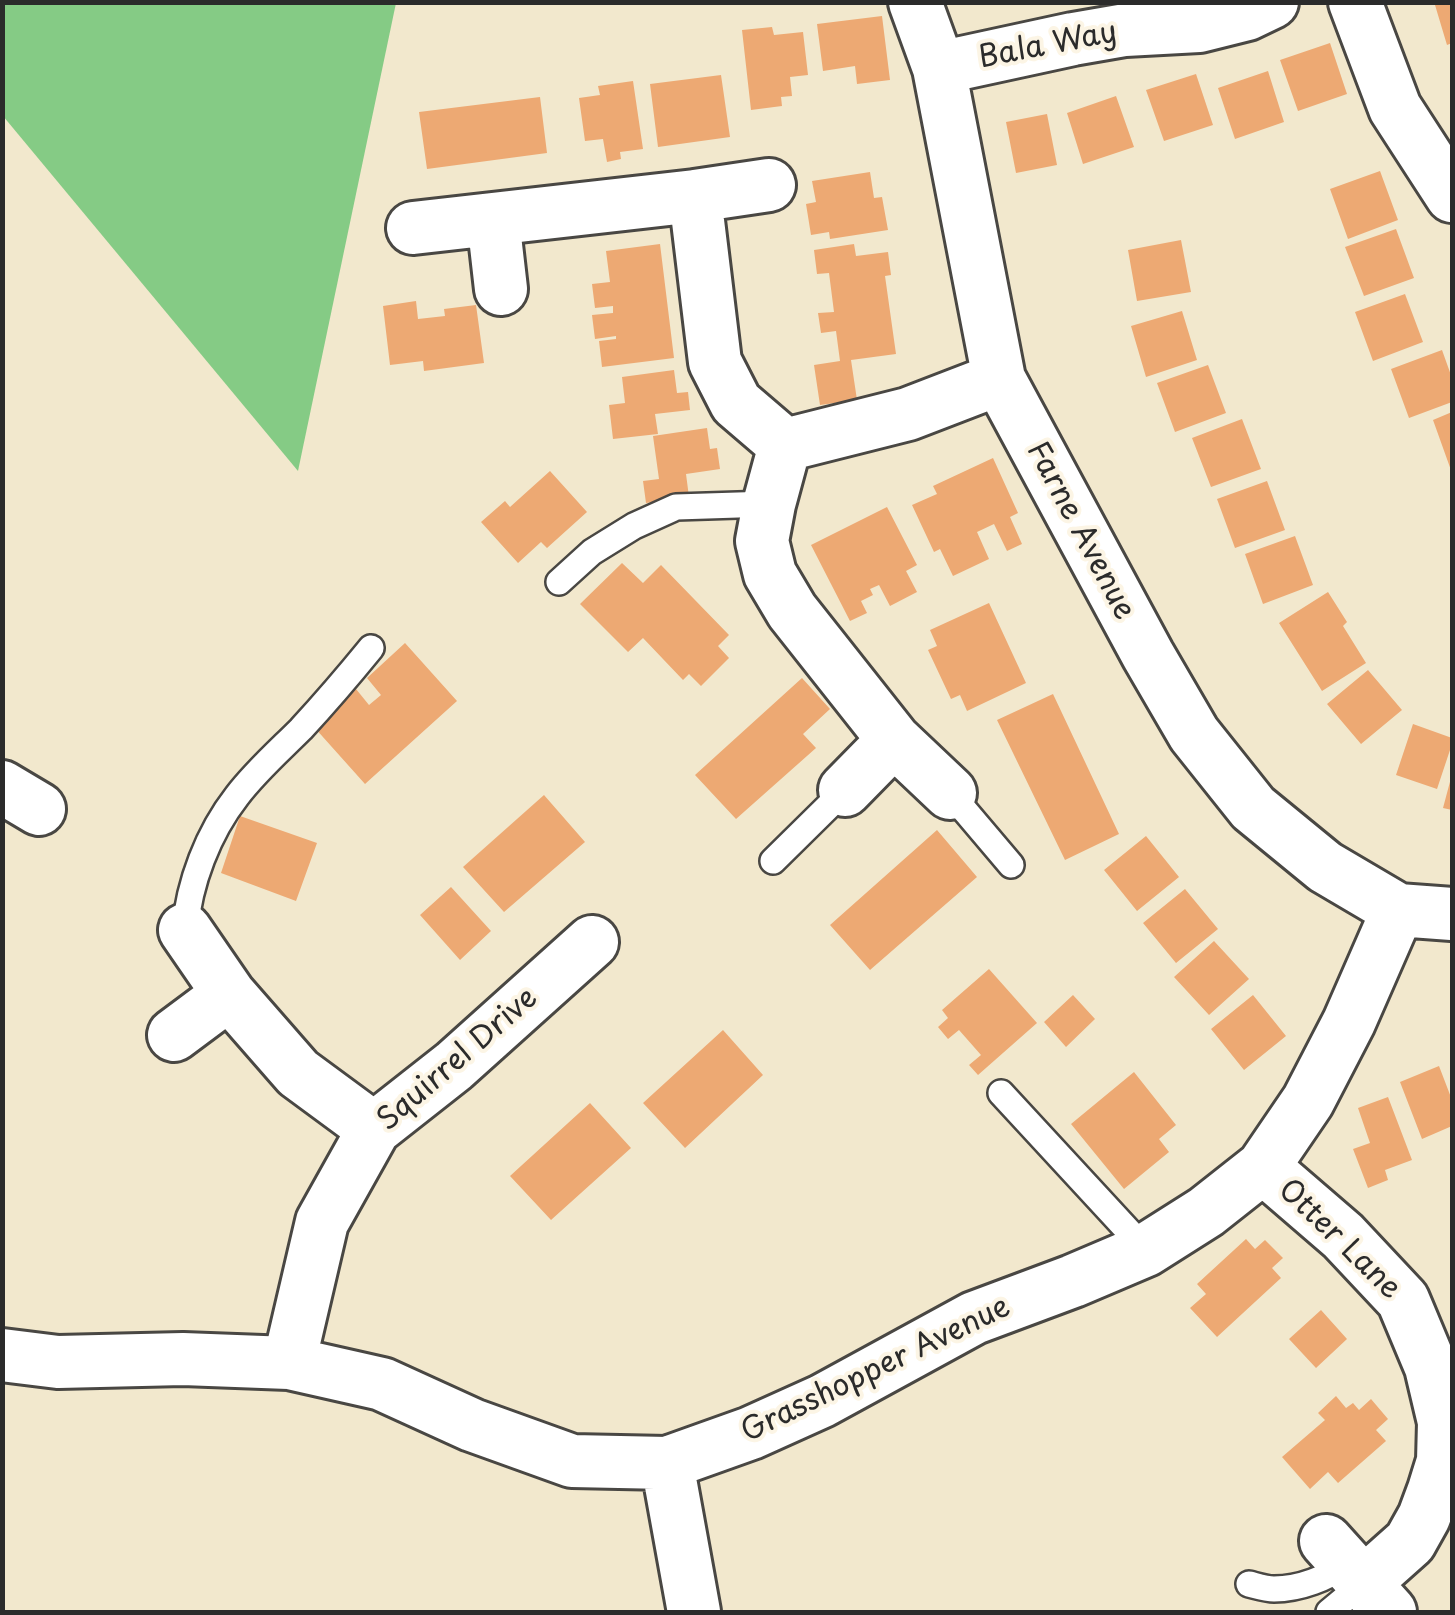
<!DOCTYPE html>
<html>
<head>
<meta charset="utf-8">
<style>
	body { margin:0 }
	#map { position:relative; width:1455px; height:1615px; overflow:hidden; background:#f2e8cd; font-family:"Playpen Sans",sans-serif }
	canvas { display:block }
	.frame { position:absolute; inset:0; border:5px solid #2b2b2b; pointer-events:none }
</style>
</head>
<body>
<div id="map">
<canvas width="1455" height="1615"></canvas>
<div class="frame"></div>
</div>
<script>
const g = document.querySelector('canvas').getContext('2d');
g.lineJoin = 'round';
function fillPath(path, color) { g.fillStyle = color; g.fill(path, 'evenodd'); }
function strokePath(path, color, width, dash) { g.strokeStyle = color; g.lineWidth = width; g.lineCap = dash ? 'butt' : 'round'; g.setLineDash(dash || []); g.stroke(path); }
function label(font, color, halo, rows, align = 'center') {
  g.font = font + ' "Playpen Sans",sans-serif'; g.lineWidth = 8; g.setLineDash([]); g.textBaseline = 'middle'; g.strokeStyle = halo; g.fillStyle = color; for (const [text, x, y, turn = 0] of rows) {
    g.save(); g.translate(x, y); g.rotate((+turn || 0) * Math.PI / 180); g.textAlign = isNaN(turn) ? turn : align; if (halo) g.strokeText(text, 0, 0); g.fillText(text, 0, 0); g.restore();
  }
}
const green = new Path2D(`
	M2 3H396L298 471 3 116Z`);
const building = new Path2D(`
	M1442 2H1452V43L1447 45 1435 5Z
	M882 16 890 80 857 84 855 66 823 71 817 24Z
	M772 27 774 35 803 32 808 75 790 77 792 96 781 97 782 106 751 110 742 30Z
	M1330 43 1347 94 1298 111 1280 60Z
	M1268 71 1284 122 1235 139 1218 88Z
	M1196 74 1213 125 1164 141 1146 90Z
	M721 75 730 137 658 147 650 84Z
	M633 81 643 149 620 152 621 159 607 162 603 139 585 141 579 98 600 95 598 86Z
	M1116 96 1134 147 1083 164 1067 113Z
	M540 97 547 153 427 169 419 112Z
	M1047 114 1057 165 1016 173 1006 122Z
	M1380 171 1398 220 1348 239 1330 189Z
	M870 172 874 198 882 197 888 230 830 239 829 232 811 235 806 204 816 202 812 181Z
	M1396 229 1414 278 1364 296 1345 247Z
	M1181 240 1191 292 1137 301 1128 250Z
	M660 244 674 358 602 367 599 341 616 339V336L595 339 592 315 613 313V306L595 308 592 284 610 282 606 251Z
	M854 244 856 256 888 252 891 275 885 276 896 354 851 360 857 400 820 405 814 365 840 361 836 331 821 333 818 313 834 312 829 273 817 274 814 250Z
	M1405 294 1423 342 1373 361 1355 312Z
	M416 301 418 319 445 316 444 309 476 305 484 363 424 371 423 361 390 365 383 306Z
	M1182 311 1197 360 1146 377 1131 326Z
	M1442 350 1452 378V402L1409 418 1391 369Z
	M1208 365 1226 413 1175 432 1157 383Z
	M674 370 677 393 688 392 690 410 655 414 658 434 613 439 609 405 625 403 622 377Z
	M1452 412V473L1433 420Z
	M1242 419 1261 469 1211 487 1192 438Z
	M707 428 710 449 717 448 720 469 686 474 689 497 646 503 643 481 659 479 653 436Z
	M993 458 1018 513 1010 517 1022 544 1007 551 994 524 977 532 989 559 953 576 940 549 934 552 912 505 937 494 933 486Z
	M550 471 587 512 547 548 541 542 518 563 481 522 505 501 510 507Z
	M1267 481 1285 530 1235 548 1217 499Z
	M887 507 917 565 906 571 917 592 890 606 879 585 870 589 873 595 861 601 867 613 850 621 811 545Z
	M1295 536 1313 585 1263 604 1245 554Z
	M622 563 643 583 661 565 729 635 718 646 729 658 701 686 689 674 683 680 643 638 628 652 580 604Z
	M1328 592 1347 622 1343 626 1366 663 1322 691 1279 623Z
	M989 603 1026 683 967 711 960 695 951 699 928 650 937 646 930 630Z
	M405 643 457 701 365 784 314 727 356 689 369 705 381 695 367 678Z
	M1368 670 1402 710 1361 744 1327 704Z
	M802 678 830 709 803 734 816 748 736 819 695 775Z
	M1053 694 1119 834 1065 860 997 720Z
	M1413 724 1452 738V744L1437 789 1396 775Z
	M1451 778H1452V810L1443 808Z
	M544 795 585 842 504 912 463 867Z
	M240 816 317 843 296 901 221 873Z
	M937 830 977 877 870 970 830 925Z
	M1146 836 1179 877 1137 911 1104 870Z
	M451 887 491 931 460 960 420 915Z
	M1185 889 1218 929 1176 963 1143 923Z
	M1214 941 1249 979 1209 1015 1174 977Z
	M989 969 1037 1023 978 1075 969 1065 981 1055 959 1030 948 1039 938 1027 948 1018 942 1010Z
	M1073 995 1095 1019 1066 1047 1044 1022Z
	M1253 995 1286 1036 1244 1070 1211 1029Z
	M723 1030 763 1075 685 1148 643 1103Z
	M1439 1066 1452 1100V1126L1422 1139 1400 1082Z
	M1134 1072 1176 1125 1159 1139 1169 1152 1124 1189 1071 1124Z
	M1388 1097 1412 1160 1385 1170 1388 1180 1368 1188 1353 1149 1370 1143 1358 1108Z
	M590 1103 631 1148 551 1220 510 1176Z
	M1246 1239 1255 1249 1265 1240 1283 1258 1272 1268 1281 1278 1217 1337 1190 1308 1206 1294 1197 1284Z
	M1321 1310 1347 1339 1316 1368 1289 1339Z
	M1336 1396 1346 1408 1353 1403 1359 1410 1371 1399 1388 1419 1376 1430 1386 1441 1338 1483 1328 1472 1310 1489 1282 1457 1325 1420 1318 1413Z`);
const service = new Path2D(`
	M559 582 592 552 634 526 676 507 769 504
	M950 793 1011 865
	M773 861 845 790
	M185 930C189 883 208 833 237 796 256 771 279 751 301 729 325 703 349 675 371 648
	M1001 1093 1146 1250
	M1249 1584C1257 1586 1266 1589 1274 1589 1300 1589 1327 1578 1347 1564
	M1329 1612 1364 1583`);
const minor = new Path2D(`
	M915 2 939 68 999 379 1148 655 1194 734 1253 808 1325 867 1398 910 1452 914
	M1355 2 1395 108 1452 196
	M939 68 1073 39 1125 30 1199 26 1247 14 1272 2
	M695 196 769 185
	M493 219 501 289
	M413 228 695 196 715 362 736 403 785 445 908 414 999 379
	M785 445 769 504 762 541 770 574 792 611 894 740 950 793
	M2 787 39 809
	M845 790 894 740
	M185 930 229 994 298 1073 374 1129
	M174 1035 229 994
	M1263 1167 1343 1236 1403 1300 1431 1367 1444 1422 1443 1461 1434 1490 1424 1517 1410 1542 1364 1583
	M2 1355 58 1362 183 1359 289 1363 382 1384 472 1425 572 1461 667 1463 751 1433 822 1401 974 1318 1073 1281 1146 1250 1206 1212 1263 1167 1308 1101 1349 1022 1398 910
	M289 1363 322 1222 374 1129 454 1066 592 942
	M667 1463 694 1612
	M1326 1541 1390 1612`);
const streetNames = [
	["Bala Way",1048,46,-11],
	["Farne Avenue",1080,531,62],
	["Squirrel Drive",458,1060,-41],
	["Otter Lane",1339,1240,44],
	["Grasshopper Avenue",876,1370,-26]
];
fillPath(green, '#85cb85');
fillPath(building, '#eda973');
strokePath(service, '#494743', 30);
strokePath(minor, '#494743', 58);
strokePath(service, '#fff', 25);
strokePath(minor, '#fff', 52);
label('30px', '#2b2b2b', '#fcf5e5', streetNames);
</script>
</body>
</html>
